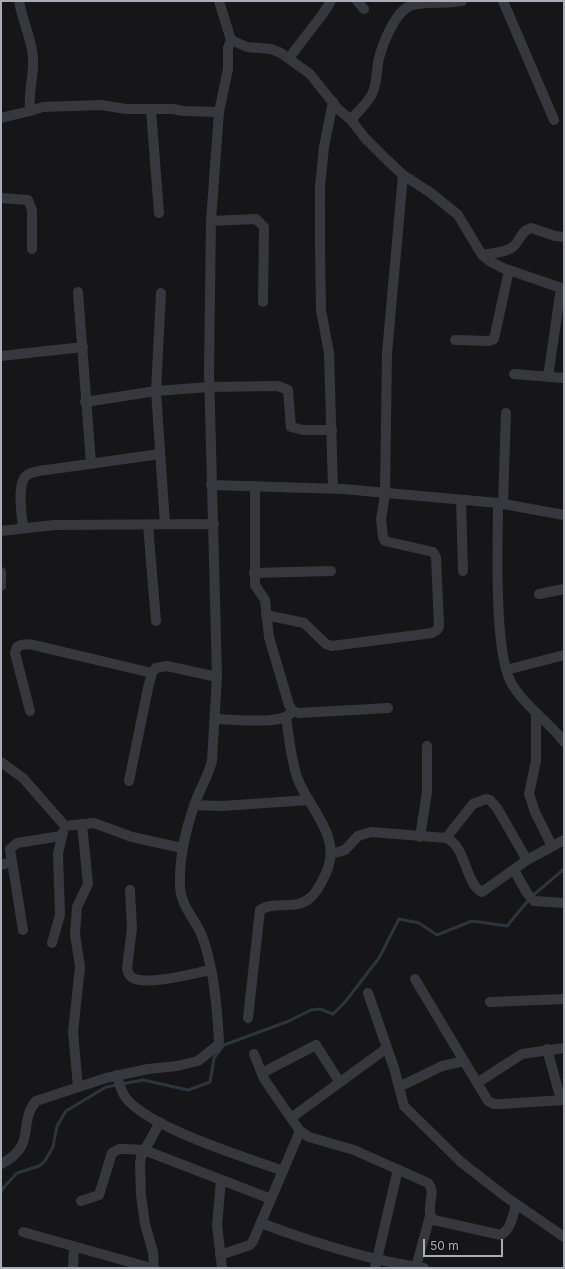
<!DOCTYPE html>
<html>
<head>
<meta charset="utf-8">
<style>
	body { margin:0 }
	#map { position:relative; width:565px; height:1269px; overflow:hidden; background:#161618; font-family:Inter,sans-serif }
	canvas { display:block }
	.frame { position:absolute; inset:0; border:2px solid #a8adb8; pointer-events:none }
	.scale { position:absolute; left:423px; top:1239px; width:80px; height:18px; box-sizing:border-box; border:2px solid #a8adb8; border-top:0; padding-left:5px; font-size:12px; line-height:14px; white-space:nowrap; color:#a8adb8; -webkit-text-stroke:3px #111113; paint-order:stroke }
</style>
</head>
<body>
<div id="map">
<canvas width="565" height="1269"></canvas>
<div class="frame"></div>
<div class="scale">50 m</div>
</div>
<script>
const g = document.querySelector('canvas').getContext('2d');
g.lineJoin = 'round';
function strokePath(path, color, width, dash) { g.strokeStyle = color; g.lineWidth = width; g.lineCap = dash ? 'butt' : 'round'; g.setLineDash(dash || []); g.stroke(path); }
const stream = new Path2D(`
	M1 1192 4 1187 17 1173 39 1166 45 1161 53 1147 57 1126 66 1111 106 1087 143 1080 188 1090 210 1082 214 1058 224 1045 289 1021 311 1010 320 1009 333 1014 345 1002 379 958 399 919 419 923 437 935 472 921 507 926 531 897 564 869`);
const street = new Path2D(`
	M357 1 364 9
	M503 1 554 120
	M231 40 247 47 271 49 281 53 310 74 338 109 351 120 365 138 387 160 403 175 431 193 458 215 482 255 491 262 503 268 564 289
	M289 58 322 15 331 1
	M151 110 159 213
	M30 111 43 107 101 105 126 109H173L183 111 219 112
	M1 118 30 111C28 93 34 76 33 58 32 39 22 20 19 1
	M351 120C358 111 367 104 372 94 378 82 376 70 379 58 383 43 395 12 410 6 426 0 445 5 462 1
	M1 198 28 200 32 210V249
	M211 221 256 219 264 227 263 302
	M482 255C492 253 506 253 514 246 520 240 521 231 531 228L555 236 564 237
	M78 292 91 463
	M161 293 156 391 165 524
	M455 340 489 341 494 339 509 270
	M1 356 83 347
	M514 374 564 378
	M548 377 561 288
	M85 402 156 391 209 387 278 386 288 390 291 427 303 430H332
	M211 485 343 489 498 503 564 515
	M255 486V585L265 600 269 637 289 705 293 711 299 713 388 708
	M333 488 329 353 321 310 320 246V186L324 147 333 102
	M461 500 463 571
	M498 503C498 543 493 656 513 686 527 708 549 722 564 742
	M503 504 506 413
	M148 525 156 621
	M23 528C22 516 16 483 27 475 30 473 35 472 39 471L160 454
	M1 531 54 525 214 524
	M1 572V586
	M254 573 331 571
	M539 594 564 589
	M266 615 304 623 326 644 332 646 432 633 437 630 439 626 436 557 433 552 385 541 383 537 381 519 385 494 387 353 403 175
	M506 670 564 655
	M30 711 15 653 17 647C25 642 33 645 42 647L152 673
	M536 713V761L529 794 535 812 552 846
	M215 719C233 719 278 725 290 714
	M1 762 23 778 65 826 94 823 132 837 182 848
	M129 781 148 688 152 673 156 668 167 666 217 677
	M194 805 222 806 309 800
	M420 837 427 792V746
	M446 838 473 804 486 799 490 800 497 808 527 860
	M331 854 345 850 358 836 371 832 446 838C466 845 465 884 482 892L527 860 564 840
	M1 865 12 862
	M514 870 527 893 534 901 564 903
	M130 890 132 928 127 968C128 972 128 976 133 978 148 986 194 973 211 970
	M23 930 10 849 17 843 61 836
	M52 943 60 915 58 854 63 832
	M415 979 488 1101 494 1104H501L564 1100
	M368 993 394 1068 404 1106 461 1162 506 1197 564 1237
	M490 1002 564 999
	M248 1018 260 910C274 900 296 911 310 898 317 892 322 882 326 873 343 836 309 810 297 777 291 759 289 737 286 717
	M547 1049 561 1100
	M254 1054 264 1079 300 1131 309 1137 354 1150 428 1183C438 1194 423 1209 434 1220L501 1235C511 1229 513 1215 516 1205
	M262 1073 316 1045 339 1081
	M117 1075C119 1083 121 1092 126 1098 149 1128 245 1157 283 1171
	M477 1083 522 1054 564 1048
	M78 1087 73 1032 80 967 75 934 77 907 88 884 82 824
	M399 1087 442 1066 464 1061
	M291 1118 387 1048
	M1 1164C38 1145 17 1124 36 1101L106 1078 148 1069 177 1066 198 1061 218 1045 219 1041C217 1007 214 968 202 936 195 918 181 907 180 887 179 859 185 832 194 806 199 790 208 777 212 761L217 677 209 370 211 221 219 112 228 69V48L231 40 219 1
	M221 1180 217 1225 222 1268
	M81 1201 99 1195 112 1153 119 1149H125L144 1150 271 1199
	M261 1223C314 1243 367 1260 424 1268
	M23 1232 151 1268
	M220 1255 250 1245 253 1241 300 1131
	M416 1267 430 1216
	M73 1268 74 1246
	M154 1268 153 1252 145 1224 141 1195 140 1164 141 1157 160 1122
	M375 1268 398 1169`);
strokePath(stream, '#2c353c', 3);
strokePath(street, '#37383d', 10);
</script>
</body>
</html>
